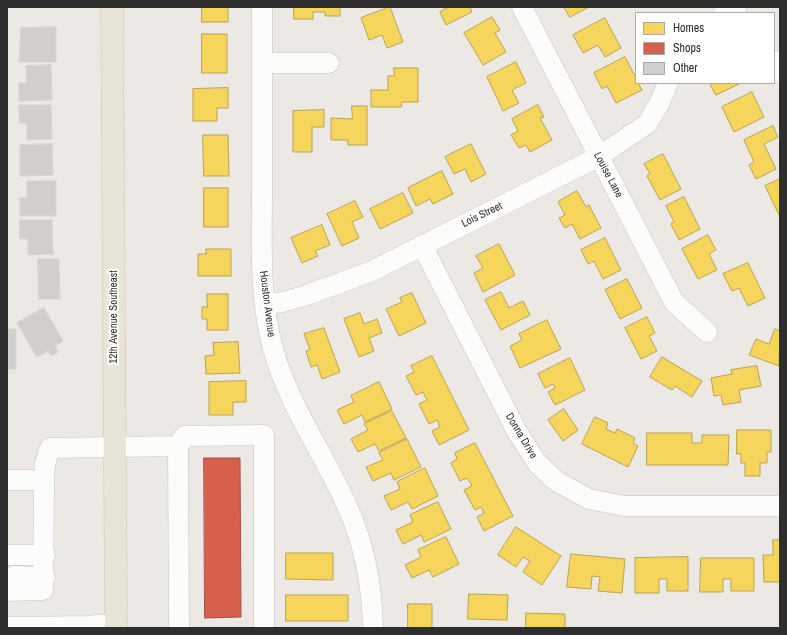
<!DOCTYPE html>
<html>
<head>
<meta charset="utf-8">
<style>
	body { margin:0 }
	#map { position:relative; width:787px; height:635px; overflow:hidden; background:#ece8e4; font-family:"Archivo Narrow",sans-serif }
	canvas { display:block }
	.frame { position:absolute; inset:0; border:8px solid #2e2e2e; pointer-events:none }
	.legend { position:absolute; left:635px; top:12px; width:140px; height:72px; box-sizing:border-box; background:#fff; border:1px solid #ababab; margin:0; padding:5px 7px; list-style:none; font-size:12px; color:#2e2e2e }
	.legend li { display:flex; align-items:center; gap:8px; height:20px }
	.legend b { width:20px; border:1px solid #ababab }
</style>
</head>
<body>
<div id="map">
<canvas width="787" height="635"></canvas>
<div class="frame"></div>
<ul class="legend">
<li><b style="height:11px;background:#f6d55c"></b>Homes</li>
<li><b style="height:11px;background:#d6604d"></b>Shops</li>
<li><b style="height:11px;background:#d1cecb"></b>Other</li>
</ul>
</div>
<script>
const g = document.querySelector('canvas').getContext('2d');
g.lineJoin = 'round';
function fillPath(path, color) { g.fillStyle = color; g.fill(path, 'evenodd'); }
function strokePath(path, color, width, dash) { g.strokeStyle = color; g.lineWidth = width; g.lineCap = dash ? 'butt' : 'round'; g.setLineDash(dash || []); g.stroke(path); }
function label(font, color, halo, rows, align = 'center') {
  g.font = font + ' "Archivo Narrow",sans-serif'; g.lineWidth = 4; g.setLineDash([]); g.textBaseline = 'middle'; g.strokeStyle = halo; g.fillStyle = color; for (const [text, x, y, turn = 0] of rows) {
    g.save(); g.translate(x, y); g.rotate((+turn || 0) * Math.PI / 180); g.textAlign = isNaN(turn) ? turn : align; if (halo) g.strokeText(text, 0, 0); g.fillText(text, 0, 0); g.restore();
  }
}
const homes = new Path2D(`
	M202 7H228V22H202Z
	M294 7H340V16H325V12H313V19H294Z
	M390 7 403 42 387 48 382 35 369 40 361 18Z
	M449 7H470L472 12 446 25 440 12Z
	M564 7H589L570 17Z
	M492 17 500 30 495 33 506 52 483 65 464 33Z
	M605 18 621 48 605 57 598 45 583 53 573 35Z
	M202 34H227V73H202Z
	M625 57 636 78V83H638L642 90 616 103 607 86 602 89 594 73Z
	M516 62 526 83 512 90 519 103 503 111 487 77Z
	M394 68H418V102H402L401 107H371V90H388V76H394Z
	M710 83H741L716 95Z
	M228 88V108H217V121H193V89Z
	M752 92 764 117 734 132 722 107Z
	M538 105 544 117 540 118 552 140 530 152 526 145 519 148 511 135 518 131 512 119Z
	M352 106H367V145H348V140H331V118L352 119Z
	M324 110V127H312V152H293V111Z
	M773 126 778 137 764 144 776 169 756 179 749 165 754 162 744 140Z
	M203 135H228L229 176H204Z
	M471 144 486 174 471 182 465 169 454 174 445 157Z
	M663 154 681 189 660 200 647 176 650 174 644 164Z
	M442 171 453 194 433 204 430 199 416 206 408 188Z
	M780 179V214L779 215 765 186Z
	M204 188H228V227H204Z
	M577 191 586 207 589 205 601 228 580 239 572 224 565 228 559 218 565 215 558 202Z
	M403 193 413 213 380 229 370 209Z
	M684 197 700 229 679 240 671 224 674 222 666 206Z
	M355 201 363 217 352 222 359 238 342 246 327 214Z
	M322 225 330 245 315 251 318 256 302 263 291 238Z
	M708 235 716 250 709 254 717 270 698 279 682 249Z
	M605 238 621 270 603 279 594 261 588 264 581 250Z
	M499 244 515 275 483 292 474 273 483 268 476 256Z
	M206 249H231V276H198V254H206Z
	M748 263 765 298 748 306 739 288 732 291 723 274Z
	M627 279 642 308 620 319 605 290Z
	M501 292 509 308 523 301 530 315 501 330 485 300Z
	M412 293 426 323 399 336 386 309 402 302 400 298Z
	M207 294H228V330H207V319H202V307H207Z
	M360 313 364 324 377 319 382 333 369 338 374 351 359 357 344 319Z
	M647 317 655 333 649 336 657 351 641 359 625 328Z
	M547 320 561 349 520 368 510 346 522 340 519 334Z
	M324 328 340 372 322 379 317 365 311 367 306 351 310 349 304 334Z
	M775 329 780 331 779 366 749 355 756 339 769 344Z
	M238 342 240 373 206 374 205 356 214 355 213 343Z
	M432 356 469 430 439 445 432 431 440 427 437 420 429 424 419 404 427 400 423 392 416 395 406 376 414 372 411 366Z
	M662 357 702 381 692 397 675 386 672 390 650 377Z
	M570 358 585 390 555 405 548 392 555 388 553 384 545 388 538 374Z
	M757 366 761 386 739 390 741 402 723 405 721 395 714 396 711 378 732 374 731 370Z
	M246 381V402H233V415H209V382Z
	M379 382 392 409 365 422 362 415 344 424 337 410 354 402 351 396Z
	M564 409 578 430 563 441 548 420Z
	M392 411 406 438 379 451 375 444 358 452 351 439 368 430 364 424Z
	M595 417 608 423 606 429 615 433 617 429 635 438 633 443 638 446 628 467 582 444Z
	M737 430H771V452H767V463H760V476H745V463H741V454H737Z
	M647 433H692V443H702V435H729L728 465H647Z
	M407 439 421 467 394 480 391 473 373 481 366 467 383 460 379 453Z
	M475 443 513 516 484 531 477 517 484 513 481 507 475 510 464 490 472 486 467 478 460 481 451 463 457 459 455 453Z
	M425 468 438 496 412 509 408 502 391 510 384 496 400 489 397 482Z
	M438 502 451 529 424 542 421 535 403 544 396 530 413 522 410 515Z
	M516 527 561 556 542 585 523 572 530 561 523 557 516 567 498 555Z
	M446 537 459 564 433 577 429 570 412 578 405 565 421 557 418 550Z
	M773 540H780V582H764L763 555H773Z
	M286 553H333V580L286 579Z
	M571 554 625 559 622 593 598 591 600 577 592 576 591 589 567 587Z
	M688 557V591H667V579H659V593H635V558Z
	M701 558H754V591H731V579H723V592H700Z
	M469 594 508 595 507 620 468 619Z
	M286 595H348V621H286Z
	M408 604H432V628H408Z
	M526 613 565 614V628H526Z`);
const shops = new Path2D(`
	M204 458H240L241 617 205 618Z`);
const building = new Path2D(`
	M56 27V62H19L21 28Z
	M51 65 52 100 19 101V83H27L26 66Z
	M19 105H51L52 139 27 140V123H20Z
	M52 144 53 175 20 176V145Z
	M27 181H56V216H20V198H27Z
	M20 220H52L53 254 28 255V239H20Z
	M38 259H59L60 299H39Z
	M44 308 63 341 55 346 58 352 51 356 48 351 37 357 17 323Z
	M7 329H16V369H7Z`);
const minor = new Path2D(`
	M262 7C262 68 262 130 262 191 262 243 259 295 272 345 287 403 323 452 347 506 365 545 372 585 373 628
	M522 7 674 302 707 332
	M724 13 736 7
	M774 61 780 73
	M262 63H329
	M422 245 516 430 537 463 556 481 589 499 625 506H780
	M265 304 283 302 307 295 370 272 598 157 647 124 659 104 668 83
	M178 446 179 628
	M7 480H44
	M7 555H45
	M14 576 45 577
	M7 591 43 590 44 480 45 464 50 448 178 446 185 436 264 435V628
	M7 627 89 626 116 623`);
const major = new Path2D(`
	M112 7 116 628`);
const streetNames = [
	["Louise Lane",608,175,62],
	["Lois Street",482,215,-26],
	["Houston Avenue",267,304,83],
	["12th Avenue Southeast",114,317,-90],
	["Donna Drive",521,436,59]
];
fillPath(homes, '#f6d55c');
strokePath(homes, '#baa34e', 1);
fillPath(shops, '#d6604d');
strokePath(shops, '#a45144', 1);
fillPath(building, '#d1cecb');
strokePath(building, '#d7d4d0', 1);
strokePath(minor, '#c5c4c5', 21);
strokePath(major, '#c6c5c4', 23);
strokePath(minor, '#fcfcfb', 20);
strokePath(major, '#e8e4d6', 22);
label('11px', '#2e2e2e', '#fff', streetNames);
</script>
</body>
</html>
